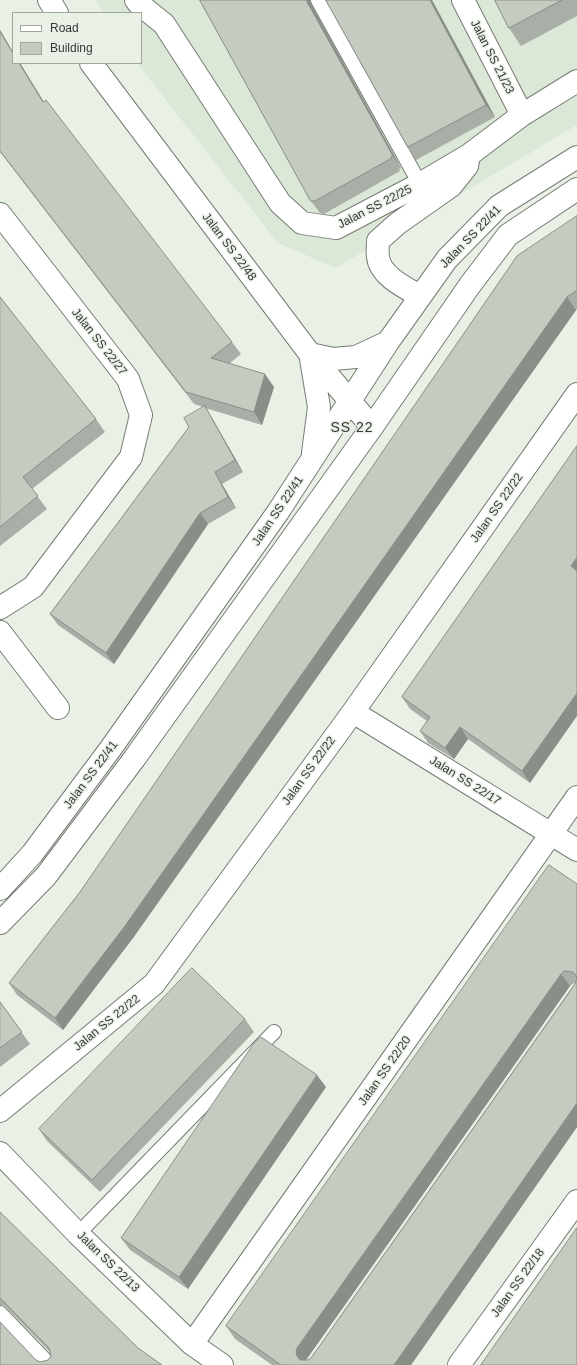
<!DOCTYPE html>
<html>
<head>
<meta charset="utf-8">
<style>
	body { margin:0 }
	#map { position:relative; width:577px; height:1365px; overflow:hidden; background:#e9f1e7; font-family:Helvetica,sans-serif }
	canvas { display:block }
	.legend { position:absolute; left:12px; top:12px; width:130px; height:52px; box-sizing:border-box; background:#e9f1e7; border:1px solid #a1a79f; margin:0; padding:5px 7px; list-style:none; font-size:12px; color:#353834 }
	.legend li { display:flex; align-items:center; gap:8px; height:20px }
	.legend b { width:20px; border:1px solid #a1a79f }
</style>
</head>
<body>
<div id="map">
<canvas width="577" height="1365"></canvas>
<ul class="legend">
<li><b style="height:5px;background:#fff"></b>Road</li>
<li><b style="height:11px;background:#c4cbc1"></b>Building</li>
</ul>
</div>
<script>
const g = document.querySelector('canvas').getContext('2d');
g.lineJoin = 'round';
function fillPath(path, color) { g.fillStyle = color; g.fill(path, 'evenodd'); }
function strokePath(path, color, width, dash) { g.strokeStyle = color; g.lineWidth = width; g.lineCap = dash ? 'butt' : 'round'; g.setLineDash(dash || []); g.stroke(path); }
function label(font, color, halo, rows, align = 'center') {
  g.font = font + ' Helvetica,sans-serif'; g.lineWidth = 3; g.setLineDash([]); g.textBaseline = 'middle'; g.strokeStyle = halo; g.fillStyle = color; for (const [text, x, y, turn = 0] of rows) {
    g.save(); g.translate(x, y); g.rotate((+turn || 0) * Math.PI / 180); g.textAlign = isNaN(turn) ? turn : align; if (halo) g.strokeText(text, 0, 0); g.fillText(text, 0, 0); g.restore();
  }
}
const built = new Path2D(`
	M96 0H577V125L336 268 278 243 137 63H141V13H103Z`);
const lane = new Path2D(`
	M318 0 420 184
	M78 1234 274 1032
	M0 1313 50 1365`);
const street = new Path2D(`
	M136 0 139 4 164 24 280 203 302 223 336 228 420 184 469 155 522 115 577 81
	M463 0 522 115
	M0 214 128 379 141 415 131 457 33 587 0 608
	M420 296C406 288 380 276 378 257 377 252 378 246 378 241L397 224 451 186 467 166 469 155
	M0 632 58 708
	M353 712 577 850
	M0 1111 154 984 353 712 577 394
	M0 1153 78 1234 192 1344 222 1365
	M192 1344 577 797
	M459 1365 577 1201`);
const secondary = new Path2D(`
	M49 0 57 13
	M91 63 310 354 372 427
	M310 354 333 359 356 357 388 342
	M311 359 319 407 313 453
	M0 889 32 854 111 748 278 512 388 342 447 259 499 206 577 157
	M0 923 46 876 134 759 372 427 470 285 508 235 577 189`);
const wall = new Path2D(`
	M200 0H310L311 4 401 168 399 169 400 171 324 214 320 213 311 201Z
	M432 0 495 117 416 160 408 147Z
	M495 0H577V16L521 46 509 28Z
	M0 30 13 52V63H20L44 102 232 342 241 354 229 364 274 387 262 425 205 408 212 418 243 472 222 484 236 508 208 524 114 664 58 625 50 614 189 427 203 407 194 404 0 152Z
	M577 216V309L133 938 63 1030 17 995 9 983 80 892Z
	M0 297 96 419 105 432 32 489 47 509 0 546Z
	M577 446 530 783 468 739 454 759 428 743 420 731 427 721 410 709 402 697Z
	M577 884V1127L411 1365H272L235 1339 226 1326ZM574 983H575L311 1358 308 1360H306L570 986Z
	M0 1002 30 1044 0 1067Z
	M245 1019 254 1032 100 1192 47 1141 39 1129Z
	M326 1087 188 1289 130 1250 121 1238Z
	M0 1212 138 1348 162 1365H0L36 1360 40 1362 48 1360 51 1356 50 1352 6 1307 3 1305H0Z`);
const shadedWall = new Path2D(`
	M306 0H310L311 4 401 168 393 156Z
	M430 0H432L495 117 486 105Z
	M0 30 13 52V53L0 32Z
	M19 63H20L51 114 43 102Z
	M567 297 576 310 133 938 63 1030 55 1018Z
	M265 374 274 387 262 425 254 412Z
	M205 406 212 418 243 472 235 460Z
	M215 472 236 508 228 497Z
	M200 513 208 524 114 664 106 653Z
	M577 557V575L571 566Z
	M577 693V716L530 783 522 771Z
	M460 727 468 739 454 759 445 748Z
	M561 974 570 986 306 1360 305 1365 297 1356 296 1352 297 1348Z
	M317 1075 326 1087 188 1289 179 1277Z
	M577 1103V1127L411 1365H394Z`);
const building = new Path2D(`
	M200 0H306L393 156 391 157 392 158 315 201H311Z
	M326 0H430L486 105 408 147Z
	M495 0H562L509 28Z
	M0 32 13 53V63H19L43 102 46 100 232 342 211 358 265 374 254 412 186 392 0 151Z
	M577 216V290L567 297 125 926 55 1018 9 983 80 892 517 256Z
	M0 297 96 419 23 477 38 496 0 527Z
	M205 406 235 460 215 472 228 497 200 513 106 653 50 614 189 427 184 418Z
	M577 446V557L571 566 577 571V693L522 771 460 727 445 748 420 731 430 717 402 697Z
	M549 865 577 884V1103L394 1365H281L226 1326ZM565 971 573 972 576 975 577 979 575 984 311 1358 308 1360H300L297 1356 296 1352 297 1348 561 974Z
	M192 968 245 1019 92 1180 39 1129Z
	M0 1002 22 1032 0 1048Z
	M261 1037 317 1075 179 1277 121 1238 254 1043Z
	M0 1212 138 1348 162 1365H0V1322L36 1360 40 1362 48 1360 51 1356 49 1348 0 1298Z
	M577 1228V1365H481Z`);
const streetNames = [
	["Jalan SS 21/23",492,57,63],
	["Jalan SS 22/25",375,207,-27],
	["Jalan SS 22/41",471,237,-46],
	["Jalan SS 22/48",229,247,53],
	["Jalan SS 22/27",99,342,52],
	["Jalan SS 22/22",497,508,-55],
	["Jalan SS 22/41",278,511,-56],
	["Jalan SS 22/22",309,771,-54],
	["Jalan SS 22/41",91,775,-53],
	["Jalan SS 22/17",465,781,32],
	["Jalan SS 22/22",107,1023,-39],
	["Jalan SS 22/20",385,1071,-55],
	["Jalan SS 22/13",108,1262,44],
	["Jalan SS 22/18",518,1283,-54]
];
const quarterNames = [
	["SS 22",352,428]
];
fillPath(built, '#dbe7d7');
strokePath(lane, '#757c73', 16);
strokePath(street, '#757c73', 24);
strokePath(secondary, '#757c73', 24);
strokePath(lane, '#fff', 14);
strokePath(street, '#fff', 22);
strokePath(secondary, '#fff', 22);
fillPath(wall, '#a9afa6');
fillPath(shadedWall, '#898e87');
fillPath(building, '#c4cbc1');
strokePath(building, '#898e87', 1);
label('12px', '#353834', '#e9f1e7', streetNames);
g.letterSpacing = '1px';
label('14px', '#353834', '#e9f1e7', quarterNames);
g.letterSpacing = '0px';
</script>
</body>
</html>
